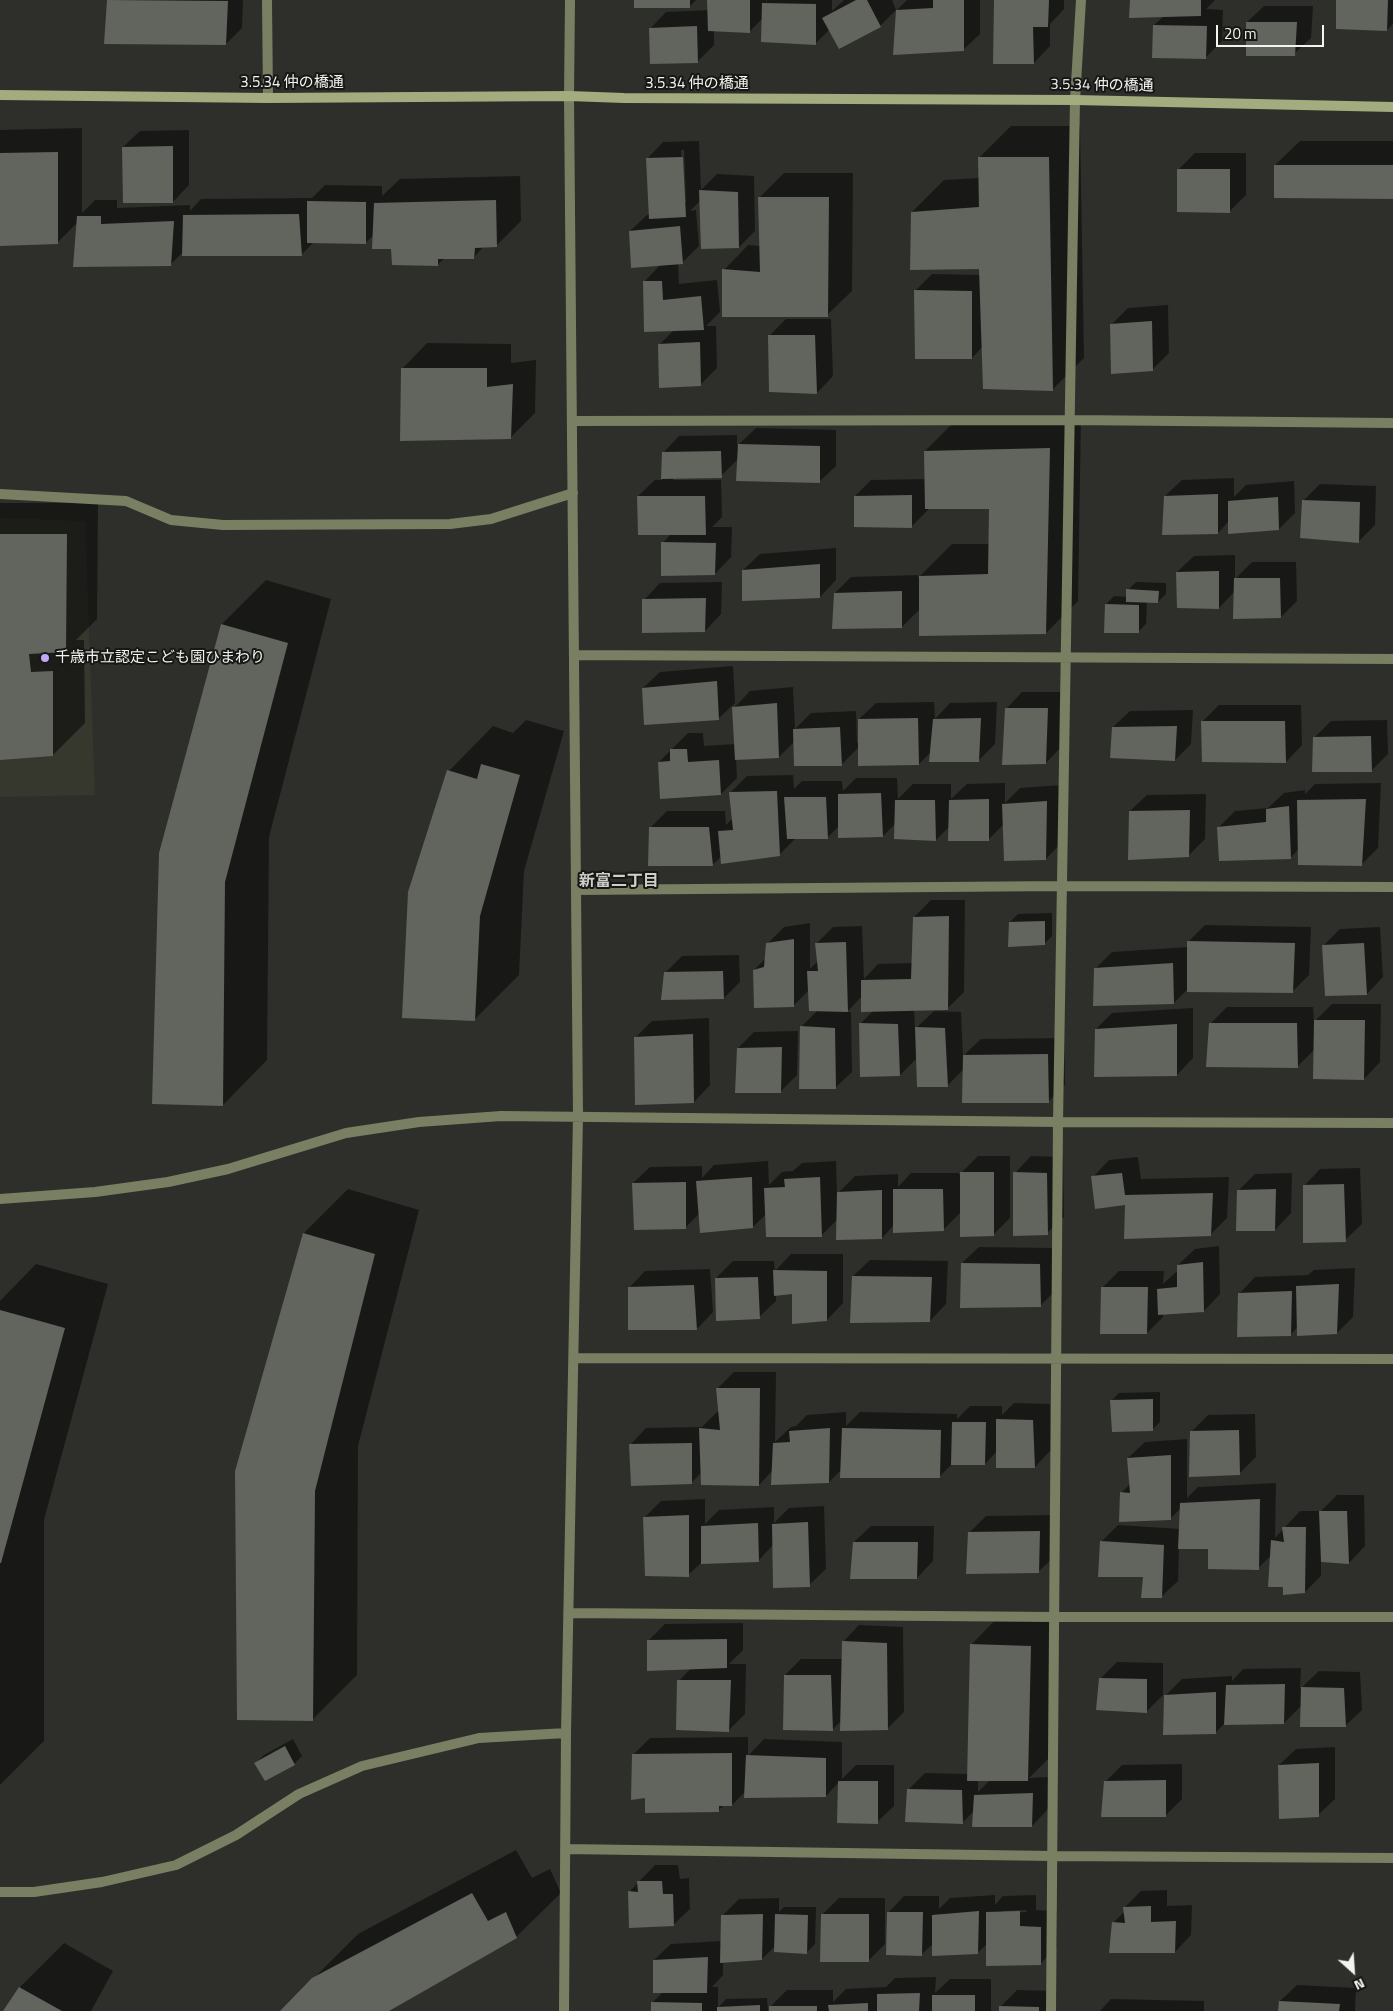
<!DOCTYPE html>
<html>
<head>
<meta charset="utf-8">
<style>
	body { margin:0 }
	#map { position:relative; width:1393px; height:2011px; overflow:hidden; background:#2e2f2a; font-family:"Titillium Web",sans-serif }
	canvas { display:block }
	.north { position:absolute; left:1328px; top:1946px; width:50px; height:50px; -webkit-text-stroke:4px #171715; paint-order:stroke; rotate:154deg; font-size:14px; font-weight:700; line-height:20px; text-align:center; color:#f3f4f0 }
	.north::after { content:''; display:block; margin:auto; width:18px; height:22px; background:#f3f4f0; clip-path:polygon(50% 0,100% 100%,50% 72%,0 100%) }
	.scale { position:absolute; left:1216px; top:25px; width:108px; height:22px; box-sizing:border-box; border:2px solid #f3f4f0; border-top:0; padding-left:6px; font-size:15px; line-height:18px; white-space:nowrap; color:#f3f4f0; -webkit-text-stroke:4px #171715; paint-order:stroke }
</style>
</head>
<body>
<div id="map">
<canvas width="1393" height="2011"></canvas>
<div class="north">N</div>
<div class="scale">20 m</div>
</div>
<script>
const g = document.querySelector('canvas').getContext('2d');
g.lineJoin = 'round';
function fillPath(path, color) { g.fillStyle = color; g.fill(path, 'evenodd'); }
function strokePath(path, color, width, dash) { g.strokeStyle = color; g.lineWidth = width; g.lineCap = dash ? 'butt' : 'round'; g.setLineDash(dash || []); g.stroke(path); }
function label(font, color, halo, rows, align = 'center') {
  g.font = font + ' "Titillium Web","Noto Sans JP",sans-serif'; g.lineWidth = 4; g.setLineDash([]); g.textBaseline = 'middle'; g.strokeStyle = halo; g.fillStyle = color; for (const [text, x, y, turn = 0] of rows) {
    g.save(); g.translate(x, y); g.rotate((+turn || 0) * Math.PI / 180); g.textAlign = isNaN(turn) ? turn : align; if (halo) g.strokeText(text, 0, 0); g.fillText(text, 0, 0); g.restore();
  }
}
const built = new Path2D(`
	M0 518 85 521 95 795 0 797Z`);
const shadow = new Path2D(`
	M108 0H243L242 28 226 44 106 43Z
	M635 0H696L689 7Z
	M708 0H766V2L767 0H832V11L844 0H892L896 10 880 26 830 29 815 44 763 18 749 32 714 30V45L697 62 650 29 666 12 709 10Z
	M907 0H980V34L963 50 897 10Z
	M995 0H1064V9L1050 24V46L1034 63Z
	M1131 0H1215L1206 9 1223 10 1222 41 1206 57 1154 25 1164 16Z
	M1337 0H1393V24L1387 30Z
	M1264 6H1313L1311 38 1294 54 1247 22Z
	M1011 126H1080L1084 358 1052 390 983 346 972 358 915 291 932 274 980 275V267L912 212 944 180 979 178V158Z
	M82 128V213L95 200H117V208L190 205V211L201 199 312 198 325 185 382 186V196L400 179 520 176 521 221 496 246H484L474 257 445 258 437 265 393 248 374 235 365 243 314 242 301 255 184 251 170 265 77 223 57 243 0 245V130Z
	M189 130V185L173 202 123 147 140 131Z
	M699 141 701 190 717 174 754 176 755 231 739 247 701 200 690 211 696 210 699 246 682 263H678L679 284 717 280 720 312 706 326H716L717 368 700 385 660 344 674 330 645 281 661 264 630 231 647 215 650 214 647 159 663 142ZM681 150H684L686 202H684Z
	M1300 141H1393V198L1275 165Z
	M1195 153H1246V195L1230 211 1179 169Z
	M784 173H853L852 291 827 315 724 270 748 245 760 246 759 198Z
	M1168 305 1169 353 1152 370 1112 324 1128 308Z
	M786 319H831L833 376 817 393 769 336Z
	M427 343 511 344V363L536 360 535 413 511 437 403 368Z
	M1081 417 1078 601 1046 633 920 609 902 627 835 593 851 577 918 575V578L952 544H990L991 508 928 507V510L911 527 855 496 871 480 926 479 925 451 957 419Z
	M756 428 836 430V466L819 482 738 459 721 476 673 477V480H721L722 517 712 527H732L731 557 715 574 663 543 672 533 638 496 655 480H662L663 453 679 436 737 435V446Z
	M1234 478V497L1246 485 1294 481 1295 513 1279 529 1229 521 1218 533 1165 496 1182 480Z
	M1320 484 1376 486 1375 525 1358 542 1303 501Z
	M0 503H98L97 619 76 640H84L85 723 53 755 0 759Z
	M836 548V580L820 597 743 570 760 554Z
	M1235 555V579L1252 562H1296L1297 601 1281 617 1235 591 1219 608 1177 572 1194 556Z
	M266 580 331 599 269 837 267 1060 223 1105 222 624Z
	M722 582 721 614 705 631 644 600 660 583Z
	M1136 582 1166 583V594L1158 602H1147L1146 624 1138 632 1106 604 1114 596 1128 597V590Z
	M733 666 735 703 718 719 643 688 660 672Z
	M793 687 795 729 811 713 856 711 857 743 860 742 859 719 876 703 934 702 935 719 950 703 997 702 995 744 979 760 932 751 919 764 860 746 841 765 794 742 779 757 736 759 737 778 721 794 659 762 688 733H703L704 746 735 744 734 708 750 691Z
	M1022 692H1064L1062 746 1046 763 1006 709Z
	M1219 705H1301L1302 745 1286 762 1202 722Z
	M1193 710 1191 744 1175 760 1113 727 1130 711Z
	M526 720 564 731 524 871 519 975 474 1020 449 771 493 726 513 733Z
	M1387 720 1388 754 1372 770 1314 738 1331 721Z
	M793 775 794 789 802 781H842L843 791 856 778H897L898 799 913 784H951V799L967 784 1005 783V803L1020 788 1063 785 1062 842 1046 859 1004 824 988 840 950 826 936 840 896 823 883 836 839 826 827 838H796L779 855 722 856 712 865 650 828 667 811H725L726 825 733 818 730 793 747 776Z
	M1381 783 1378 848 1362 864 1299 849 1290 858 1218 828 1235 811 1268 808 1284 793 1305 790V794L1315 784Z
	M1206 794 1205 839 1189 855 1130 811 1147 795Z
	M931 900H965L964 992 947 1009H914L915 1029 934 1011 961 1012 963 1056 981 1039 1064 1038 1065 1085 1049 1101 964 1069 947 1086 918 1057 900 1075 860 1024 874 1010 862 996 847 1012H851L852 1072 835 1088 801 1027 818 1010 809 990 793 1006 754 970 766 958 767 944 784 927 810 923V969L818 961 816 944 833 927 862 926 864 979 878 964 913 963 914 917Z
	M1052 913V936L1044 944 1010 922 1018 914Z
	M1205 925 1311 927 1309 975 1292 992 1187 990 1174 1003 1095 969 1112 952 1188 947V942Z
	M1380 927 1383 977 1367 994 1324 945 1340 929Z
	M739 955 740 982 724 998 665 973 682 956Z
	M1332 1004H1381L1380 1062 1364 1079 1315 1049 1297 1067 1210 1024 1227 1007H1313L1314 1022Z
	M1193 1008V1058L1177 1075 1096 1029 1112 1013Z
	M709 1018 710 1085 694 1102 635 1038 652 1021Z
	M798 1031 797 1075 781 1091 738 1048 754 1032Z
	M978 1156H1010V1218L994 1234 962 1211 943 1230 894 1225 882 1238 838 1219 821 1236 766 1214 753 1227 700 1213 685 1228 633 1183 650 1167 702 1166V1178L714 1165 768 1161 769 1185 782 1172 793 1171 802 1163 836 1161 837 1194 855 1176 898 1174V1187L911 1173H959V1175Z
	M1031 1156 1063 1157 1064 1217 1047 1233 1015 1173Z
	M1138 1157 1141 1179 1229 1177 1227 1218 1210 1235 1126 1204 1093 1177 1109 1160Z
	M1360 1168 1362 1224 1345 1240 1304 1186 1320 1169Z
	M1292 1173 1291 1213 1275 1230 1238 1191 1255 1174Z
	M348 1189 419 1210 358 1446 357 1675 313 1719 304 1233Z
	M1219 1246 1220 1294 1204 1311 1163 1314V1317L1147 1333 1103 1287 1119 1271H1164L1163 1284 1175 1273 1178 1272V1265L1195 1249Z
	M979 1247 1056 1248 1057 1289 1041 1305 962 1263Z
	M791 1254H843V1303L827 1320 793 1293 776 1294V1301L759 1317 716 1278 733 1261H774L775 1271Z
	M870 1260 948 1261 946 1304 930 1321 853 1276Z
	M36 1264 108 1284 44 1520V1741L0 1785V1301Z
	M1355 1268 1353 1317 1337 1333 1298 1327 1290 1335 1239 1294 1255 1277 1308 1275 1314 1270Z
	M710 1269 713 1312 697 1329 629 1288 645 1271Z
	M734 1372H776L775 1442 791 1427 796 1426 807 1415 846 1412V1426L860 1412 957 1414V1419L970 1406H1002V1415L1014 1403 1050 1404 1051 1450 1035 1467 997 1451 985 1464H952L939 1477 842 1469 829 1482 773 1470 759 1485 702 1472 692 1482 630 1445 646 1428 702 1427 717 1412H720L717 1389Z
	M1160 1392V1422L1152 1430 1111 1401 1119 1393Z
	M1255 1414 1256 1457 1239 1474 1191 1432 1208 1415Z
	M1187 1439V1498L1198 1487 1276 1483 1275 1538 1300 1511H1321L1337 1495H1364L1365 1546 1349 1563 1321 1561V1576L1305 1592 1284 1586 1272 1555 1258 1568 1209 1548H1179L1178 1581 1161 1597 1144 1576 1101 1542 1118 1525 1180 1529 1181 1508 1171 1518 1121 1493 1130 1484 1128 1458 1145 1442Z
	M705 1499V1524L719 1510 774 1507V1523L789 1508 824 1506 826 1569 809 1585 773 1545 758 1561 701 1563 688 1575 645 1517 661 1501Z
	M1056 1515 1055 1556 1038 1572 970 1532 986 1516Z
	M871 1526H934L933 1561 917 1578 854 1542Z
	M995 1620 1055 1622 1052 1755 1029 1778 1049 1777 1048 1809 1032 1826 974 1811 962 1823 908 1790 925 1773 969 1774 971 1645ZM978 1780H990L978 1792Z
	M743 1623V1650L729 1664H746L745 1714 728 1731 679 1681 691 1668 648 1641 665 1624Z
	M859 1625 903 1627 904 1712 887 1729 841 1721 832 1730 785 1675 801 1659H843V1642Z
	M1117 1662 1163 1663V1695L1146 1712 1100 1679Z
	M1301 1668 1300 1689 1319 1671 1360 1672 1362 1710 1345 1726 1302 1705 1284 1723 1224 1724 1215 1733 1166 1695 1182 1679 1232 1676V1681L1243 1669Z
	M748 1737V1756L764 1739 842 1742V1779L856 1765H894V1806L877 1822 839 1782 826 1796 746 1791 732 1805H724L719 1810 646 1796 633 1755 650 1738Z
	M293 1739 302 1756 294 1764 265 1780 256 1763 264 1755Z
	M1335 1747V1799L1318 1815 1279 1765 1296 1749Z
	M1182 1764V1799L1165 1816 1106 1781 1122 1765Z
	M516 1850 532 1878 550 1869 561 1893 516 1937 386 2011H281L358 1934Z
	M655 1865H678L680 1879 689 1878 690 1909 673 1925 630 1891Z
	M1167 1890V1906L1192 1905 1191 1935 1175 1952 1113 1923 1125 1911V1907L1141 1891Z
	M995 1895V1905L1003 1896 1036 1895V1910L1057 1911V1947L1041 1963 987 1944 977 1953 934 1943 922 1954 888 1913 904 1896H939V1909L950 1898ZM1026 1910 1027 1912 1002 1913V1911Z
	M779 1898V1912L784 1907H816L815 1944 807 1952 776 1945 762 1959 723 1961V1975L712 1987H718V2008L726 1999 767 1998 768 2011H653V2002L663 1992 654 1960 671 1944 722 1941V1916L739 1899Z
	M839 1898H885V1944L868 1961 823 1914Z
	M64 1943 113 1971 91 2011H5L20 1987Z
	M936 1977 935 1993 950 1979H991V2011H770L771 2006 787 1990H833V2002L846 1989 886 1987 895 1978Z
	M1297 1985 1356 1988 1355 2011H1279L1280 2001Z
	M1017 1990 1055 1991 1054 2011H1000L1001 2006Z
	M1111 1999 1204 2001V2011H1100Z`);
const building = new Path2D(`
	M107 0 228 1 226 45 104 44Z
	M634 0H690V8H634Z
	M707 0H750V33L708 31Z
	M856 0H867L881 27 839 49 822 18Z
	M933 0H964V51L893 55 896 10 933 8Z
	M994 0H1049L1048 27H1033L1034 64H993Z
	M1130 0H1201V16L1129 18Z
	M1336 0H1388L1387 31 1336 29Z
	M762 3 816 4V45L761 42Z
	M1246 22H1297L1295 56H1246Z
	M1153 25 1207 26 1206 59 1152 58Z
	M697 26 698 63 650 64 649 28Z
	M173 146V203H123L122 147Z
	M58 152V244L0 246V153Z
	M683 157 686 217 649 219 646 158Z
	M978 157H1049L1053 391 983 389 979 269 910 270 911 212 979 207Z
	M1274 165H1393V199L1274 198Z
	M1177 169H1230V213L1177 212Z
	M699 190 738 192 739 248 701 249Z
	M758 197H829L828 317H722V269L760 272Z
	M496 200 497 247 475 248 474 259H438V266L392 265 391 249H372L374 203Z
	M307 201 366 202V244L307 243Z
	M299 214 302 256H182L183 215Z
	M77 216H101V224L174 221 171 266 73 267Z
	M680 226 683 264 631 268 629 231Z
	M643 281H662L663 300 701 296 704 330 644 332Z
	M914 290 972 291V359H915Z
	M1152 321 1153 371 1111 374 1110 324Z
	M768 335H815L817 394 769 392Z
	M700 342 701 386 659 388 658 344Z
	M401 368H487V387L513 384 511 439 400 441Z
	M738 444 820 446V483L736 481Z
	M1050 448 1046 634 919 636V576L988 574 989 509H925L924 451Z
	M721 451 722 478 661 479 662 452Z
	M1218 494V534L1162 535 1164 496Z
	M912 495V528L854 527V496Z
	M637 496H705L706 535H638Z
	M1278 497 1279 530 1228 534V501Z
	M1302 500 1360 502 1359 543 1300 538Z
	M0 534H67L66 652 29 654 31 672 53 671V756L0 760Z
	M661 542 716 543 715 575 661 576Z
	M820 564V598L742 601V570Z
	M1219 571V609L1177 608 1176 572Z
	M1234 578H1280L1281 618 1233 619Z
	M1126 589 1159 591 1158 603 1126 602Z
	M902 591V628L832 629 834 593Z
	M706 598 705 632 642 633V599Z
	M1105 604 1139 605V633H1104Z
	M221 624 288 643 225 882 223 1106 152 1104 159 853Z
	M717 681 719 720 644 725 642 688Z
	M777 703 779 758 735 760 732 707Z
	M1005 708H1048L1046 764 1002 765Z
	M918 718 919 765 858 766V719Z
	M981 718 979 762H929L933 719Z
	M1201 721H1285L1286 763 1202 762Z
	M1177 726 1175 761 1110 758 1112 727Z
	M840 727 842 766H794L793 729Z
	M1371 736 1372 772H1312L1313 737Z
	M670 749H687L688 762 719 760 721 795 660 799 658 762 670 761Z
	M481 764 520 775 480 916 475 1021 402 1018 408 892 447 770 477 779Z
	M777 791 780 856 721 864 718 831 733 830 729 792Z
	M881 793 883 837 838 838V794Z
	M784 797H826L828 839H787Z
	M989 799V841H948L949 800Z
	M1366 799 1362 866 1298 865 1297 800Z
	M895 800H935L936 841 894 839Z
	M1047 801 1046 860 1004 861 1002 804Z
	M1289 806 1291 859 1219 861 1217 827 1266 822V809Z
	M1190 810 1189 857 1128 860 1129 811Z
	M649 827H709L713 866H648Z
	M949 916 948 1010 861 1012V980L911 979 913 917Z
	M1045 921V945L1008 947 1009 922Z
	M794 939V1007L754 1008 753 970 764 967 766 943Z
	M1187 941 1295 943 1293 993 1187 992Z
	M846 942 848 1012 809 1011 807 971H818L815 943Z
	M1364 943 1367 995 1325 996 1322 945Z
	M1173 963 1174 1004 1093 1006 1094 968Z
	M723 971 724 999 661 1000 664 972Z
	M1314 1020H1365L1364 1080 1313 1079Z
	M859 1023 898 1024 900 1076 860 1077Z
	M1209 1023H1297L1298 1068 1206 1067Z
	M1177 1024V1076L1094 1077 1095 1029Z
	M800 1026 835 1028 836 1089H799Z
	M915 1027 945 1028 948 1087H917Z
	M693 1034 694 1103 635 1105 634 1037Z
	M782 1047 781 1093H735L737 1048Z
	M1048 1054 1049 1103H962L963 1055Z
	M960 1172H994V1236L960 1237Z
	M1013 1172 1047 1173 1048 1235 1013 1236Z
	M1122 1173 1125 1195 1213 1193 1211 1236 1124 1239 1125 1205 1095 1209 1091 1176Z
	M752 1177 753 1228 700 1233 696 1181Z
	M820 1177 822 1237H766L764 1188 785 1187 784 1179Z
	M686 1182V1229L634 1230 632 1183Z
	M1344 1184 1346 1242 1303 1243V1185Z
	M893 1189H943L944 1231 893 1233Z
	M1276 1189 1275 1231H1236L1237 1190Z
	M882 1190V1239L836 1240 837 1192Z
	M303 1233 375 1254 315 1491 313 1721 237 1720 235 1471Z
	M1203 1262 1204 1312 1158 1315 1157 1289 1177 1287V1265Z
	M961 1263 1040 1264 1041 1307 960 1308Z
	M773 1270 827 1271V1321L792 1324V1294L774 1296Z
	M852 1276 932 1277 930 1322 850 1323Z
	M758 1277 760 1319 716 1321 715 1278Z
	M1339 1284 1337 1334 1297 1336 1296 1286Z
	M694 1285 697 1330H628V1287Z
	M1101 1287H1148L1147 1334H1100Z
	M1292 1291 1291 1336 1237 1337 1238 1293Z
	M0 1310 65 1328 1 1563H0Z
	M716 1388H760L759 1486 701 1485 699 1428 720 1430Z
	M1153 1399V1431L1112 1432 1110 1400Z
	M996 1419 1033 1420 1035 1468H996Z
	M952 1422H986L985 1465H951Z
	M830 1428 829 1483 771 1485 773 1443 790 1442 789 1431Z
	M842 1428 941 1430 940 1478H840Z
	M1239 1430 1240 1475 1189 1477 1190 1431Z
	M692 1443V1484L631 1486 629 1444Z
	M1171 1455V1520L1119 1522 1120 1492 1130 1493 1127 1458Z
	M1260 1499 1259 1570 1208 1569V1549H1178L1180 1503Z
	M1319 1511H1347L1349 1564 1321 1562Z
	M689 1515V1577L645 1576 643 1517Z
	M808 1522 810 1587 773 1588 772 1524Z
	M758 1523 759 1562 701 1564V1526Z
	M1282 1527H1306L1305 1593 1283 1595V1587H1268L1271 1540 1284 1542Z
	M1040 1531 1039 1573 966 1574 968 1532Z
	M1100 1541 1164 1545 1162 1598H1141L1143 1577H1098Z
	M853 1542H918L917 1579H850Z
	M727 1639V1668L647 1671V1640Z
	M842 1641 887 1643 888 1730 840 1731Z
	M970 1644 1031 1646 1028 1781H967Z
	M784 1675H831L833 1731 783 1730Z
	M1099 1678 1147 1679V1713L1096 1710Z
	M677 1680H731L729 1732 676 1730Z
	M1285 1684 1284 1724 1224 1725 1226 1685Z
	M1301 1687 1344 1688 1346 1727H1300Z
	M1216 1692V1734L1163 1735 1164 1695Z
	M285 1746 295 1765 265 1781 254 1763Z
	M732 1753V1806H719V1812L645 1813V1798L631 1800 632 1754Z
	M746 1755 826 1758V1797L744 1798Z
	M1319 1763V1817L1279 1819 1278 1765Z
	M1166 1780V1817H1101L1104 1781Z
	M838 1781H878V1824L837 1823Z
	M907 1789 962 1790 963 1824 905 1822Z
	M1033 1793 1032 1827H972L974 1795Z
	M637 1881H662L663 1894H673L674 1926 629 1928 628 1891 638 1892Z
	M472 1893 488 1921 506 1912 517 1938 389 2011H280L312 1978Z
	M1151 1906V1922L1176 1921 1175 1953H1109L1112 1922 1125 1923 1123 1907Z
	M979 1911 978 1954 932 1956V1915Z
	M1020 1911V1926L1041 1927V1965L986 1966V1912Z
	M887 1912H923L922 1956 886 1955Z
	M763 1914 762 1960 720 1963 721 1915Z
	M775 1914 808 1915 807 1954 774 1952Z
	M821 1914H869V1962H820Z
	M708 1957 707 1993H653V1960Z
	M19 1987 62 2011H3Z
	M920 1993 919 2011H877V1994Z
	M932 1995H975V2011H932Z
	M1279 2001 1340 2004 1339 2011H1278Z
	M651 2002 702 2003V2011H651Z
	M868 2003V2011H829L828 2005Z
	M760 2005V2011H717V2007Z
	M769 2006H817V2011H769Z
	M999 2006 1039 2007V2011H999Z`);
const street = new Path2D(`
	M267 0 268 98
	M572 421 1070 420 1393 423
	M0 494 126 501 171 520 223 525 450 524 491 519 573 493
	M574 655 1393 659
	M576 890 1062 886 1393 887
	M0 1199 95 1192 168 1182 228 1169 346 1133 419 1122 501 1116 1058 1122 1393 1123
	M574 1358 1393 1359
	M569 1613 1054 1617H1393
	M565 1849 1052 1856 1393 1858
	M0 1892H34L102 1882 176 1865 236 1835 299 1794 362 1766 479 1738 566 1733
	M564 2011 566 1733 578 1116 569 96 570 0
	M1051 2011 1058 1122 1075 100 1081 0`);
const secondary = new Path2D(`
	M0 95 268 98 569 96 624 98 1075 100 1393 107`);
const markers = [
	[45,658,5,"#bea9f4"]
];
const streetNames = [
	["3.5.34 仲の橋通",292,83],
	["3.5.34 仲の橋通",697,84],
	["3.5.34 仲の橋通",1102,86,1]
];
const poiNames = [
	["千歳市立認定こども園ひまわり",55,658]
];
const neighbourhoodNames = [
	["新富二丁目",619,882]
];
fillPath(built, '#36382d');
fillPath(shadow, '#0007');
fillPath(building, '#62645e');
strokePath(street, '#797f63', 10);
strokePath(secondary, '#a3ac7f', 10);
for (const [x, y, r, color] of markers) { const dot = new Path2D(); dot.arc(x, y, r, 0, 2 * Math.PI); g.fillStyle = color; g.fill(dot); strokePath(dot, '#171715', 2); }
label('15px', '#f3f4f0', '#171715', streetNames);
label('15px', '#f3f4f0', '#171715', poiNames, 'left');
label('bold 16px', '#cdcfc8', '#171715', neighbourhoodNames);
</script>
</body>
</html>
